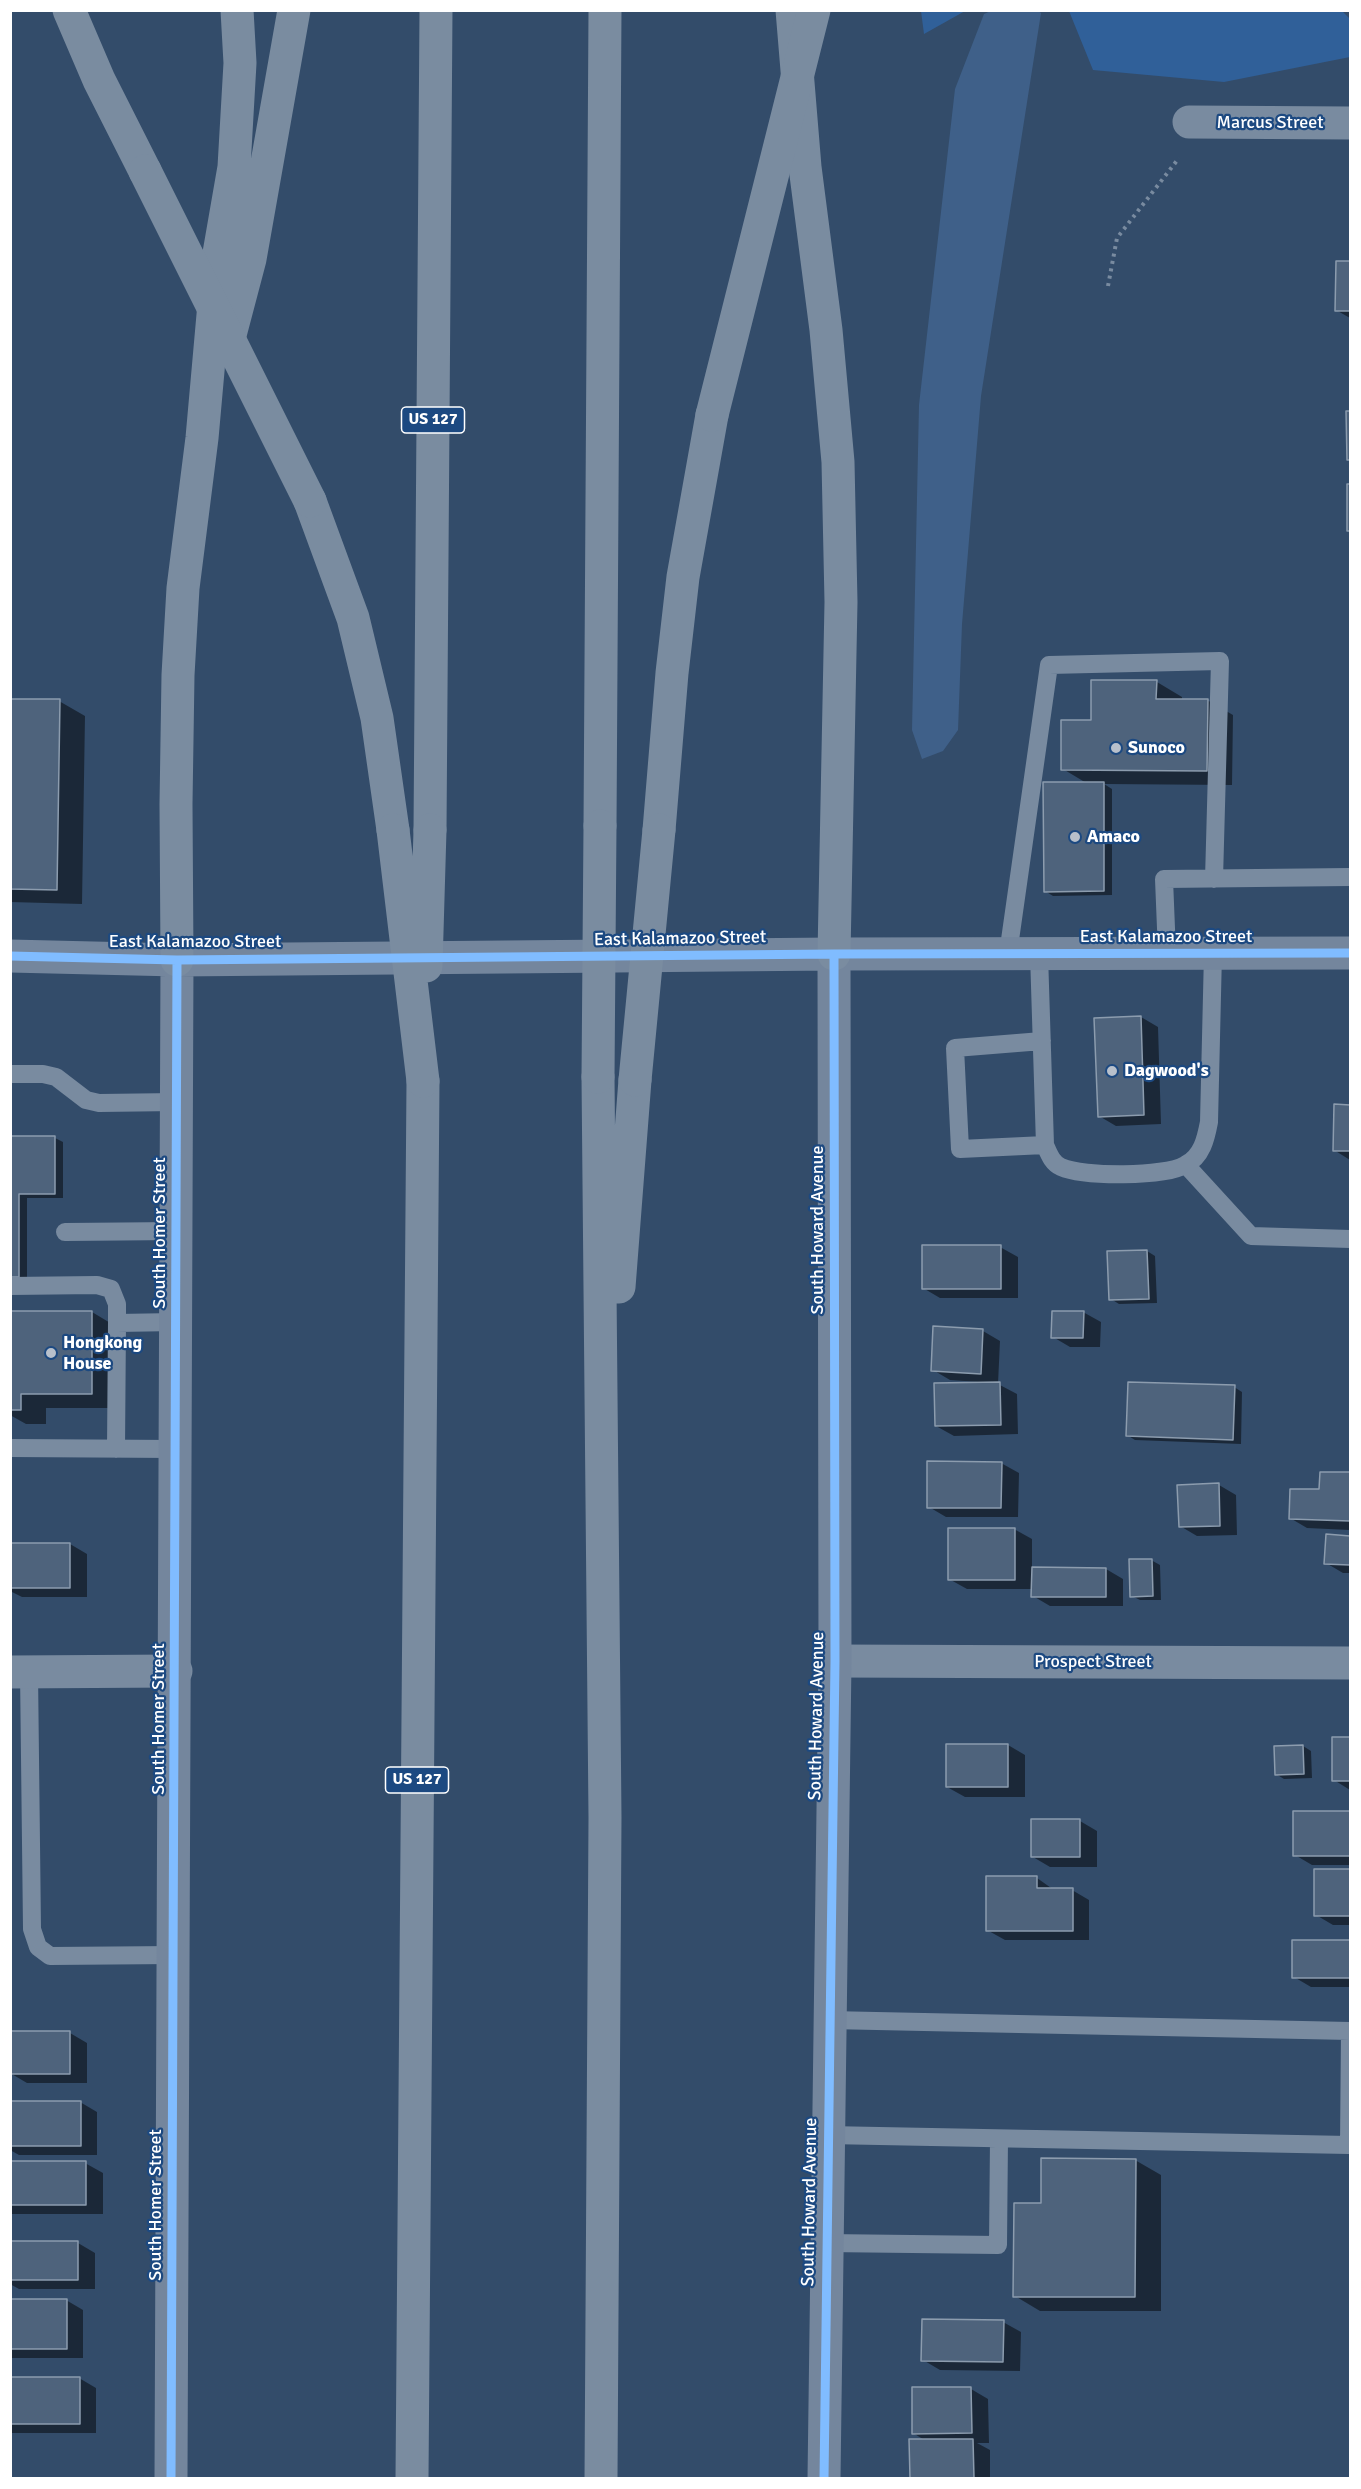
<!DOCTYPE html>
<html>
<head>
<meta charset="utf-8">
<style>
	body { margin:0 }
	#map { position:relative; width:1361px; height:2489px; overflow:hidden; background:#334c6a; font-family:Signika,sans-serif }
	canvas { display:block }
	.frame { position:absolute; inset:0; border:12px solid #fff; pointer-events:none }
</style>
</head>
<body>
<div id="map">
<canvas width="1361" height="2489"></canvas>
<div class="frame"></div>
</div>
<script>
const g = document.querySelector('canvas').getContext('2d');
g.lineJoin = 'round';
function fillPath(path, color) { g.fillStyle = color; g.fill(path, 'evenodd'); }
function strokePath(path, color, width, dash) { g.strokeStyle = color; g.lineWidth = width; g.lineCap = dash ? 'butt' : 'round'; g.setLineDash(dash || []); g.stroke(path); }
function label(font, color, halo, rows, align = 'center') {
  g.font = font + ' Signika,sans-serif'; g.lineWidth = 4.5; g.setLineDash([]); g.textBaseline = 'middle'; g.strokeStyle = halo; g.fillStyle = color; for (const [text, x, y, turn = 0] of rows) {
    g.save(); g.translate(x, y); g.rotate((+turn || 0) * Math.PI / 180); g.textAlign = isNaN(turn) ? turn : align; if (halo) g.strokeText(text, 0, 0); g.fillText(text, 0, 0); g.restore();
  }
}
const green = new Path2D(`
	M921 11V10L965 11 924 34Z
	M1069 11H1342L1350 19V57L1224 82 1093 70Z`);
const water = new Path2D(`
	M991 11 1037 10 1041 13 981 396 962 624 958 730 943 751 922 759 912 730 919 405 955 89 984 14Z`);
const shadow = new Path2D(`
	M1337 262 1350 263V318L1336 310Z
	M1347 412H1350V460L1348 459Z
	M1349 485H1350V531L1349 530Z
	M1157 682 1182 697V700H1207L1233 715 1232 785 1104 784 1112 789V895L1053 896 1045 891 1088 784 1063 769 1092 722Z
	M10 700 59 701 85 716 82 904 10 902Z
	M1141 1017 1158 1027 1161 1124 1116 1126 1099 1116Z
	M1335 1106H1350V1160L1334 1150Z
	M10 1138H55L63 1142V1198H27V1281H10Z
	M1000 1247 1018 1257V1298H940L923 1288Z
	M1147 1251 1155 1256 1157 1303 1119 1304 1111 1299Z
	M10 1312H92L117 1327V1408H46V1424H26L10 1415Z
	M1083 1312 1101 1322 1100 1347H1070L1053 1337Z
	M935 1328 983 1331 1000 1341 998 1384 1017 1394 1018 1434 954 1436 936 1426 978 1382 950 1380 933 1370Z
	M1234 1387 1242 1392 1241 1444 1135 1440 1127 1435Z
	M1001 1463 1019 1473 1018 1517H946L929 1507Z
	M1321 1473 1350 1474V1530L1307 1528 1290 1518 1321 1491Z
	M1219 1485 1236 1495 1237 1535 1197 1536 1180 1526Z
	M1014 1529 1032 1539V1569H1106L1123 1579V1606H1050L1033 1596V1589H967L949 1579Z
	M1328 1536 1350 1537V1573H1343L1326 1563Z
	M10 1544H70L87 1554V1597H22L10 1591Z
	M1151 1560 1160 1565 1161 1600H1140L1132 1596Z
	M1334 1739H1350V1790L1334 1780Z
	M1008 1745 1025 1755V1797H965L947 1787Z
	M1303 1746 1311 1751 1312 1778 1284 1779 1276 1774 1275 1747Z
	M10 1788H12L11 2023H10Z
	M1295 1812H1350V1865H1312L1295 1855Z
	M1080 1821 1097 1831V1867H1050L1033 1857Z
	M1316 1870H1350V1925H1333L1316 1915Z
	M1037 1878 1054 1890H1072L1089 1900V1940H1005L987 1930Z
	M1294 1941H1350V1987H1311L1294 1977Z
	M70 2033 87 2043V2083H27L10 2073Z
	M10 2102H80L97 2112V2155H19L10 2150Z
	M1135 2160 1161 2175V2311H1040L1015 2296 1042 2205Z
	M10 2163H85L103 2173V2214H10Z
	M10 2243H78L95 2253V2289H19L10 2284Z
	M10 2300H66L83 2310V2358H10Z
	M1003 2322 1021 2332 1020 2371 940 2370 923 2360Z
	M10 2378H79L96 2388V2433H10Z
	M971 2389 988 2399 989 2443H977L990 2450V2478H911V2441H926L913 2433Z`);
const building = new Path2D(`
	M1336 261H1350V311H1335Z
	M1346 411H1350V460H1347Z
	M1347 484H1350V531H1347Z
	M1091 680H1157L1156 699H1208L1207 771 1061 770V720H1091Z
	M10 699H60L57 890 10 889Z
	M1043 782H1104V891L1044 892Z
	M1141 1016 1144 1115 1098 1117 1094 1018Z
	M1334 1104 1350 1105V1151H1333Z
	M10 1136H55V1194H19V1277H10Z
	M922 1245H1001V1289H922Z
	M1147 1250 1149 1299 1109 1300 1107 1251Z
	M10 1311H92V1394H21V1410H10Z
	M1052 1311H1084L1083 1338H1051Z
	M933 1326 983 1329 981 1374 931 1371Z
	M1000 1382 1001 1425 935 1426 934 1383Z
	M1128 1382 1235 1385 1233 1440 1126 1436Z
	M927 1461 1002 1462 1001 1508H927Z
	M1320 1472H1350V1521L1289 1519 1290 1489H1319Z
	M1219 1483 1220 1526 1179 1527 1177 1485Z
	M948 1528H1015V1580H948Z
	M1326 1534 1350 1536V1565L1324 1564Z
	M10 1543H70V1588H10Z
	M1129 1559H1152L1153 1596 1130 1597Z
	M1032 1567 1106 1568V1597H1031Z
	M1332 1737H1350V1781H1332Z
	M946 1744H1008V1787H946Z
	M1303 1745 1304 1774 1275 1775 1274 1746Z
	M1293 1811H1350V1856H1293Z
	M1031 1819H1080V1857H1031Z
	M1314 1869H1350V1916H1314Z
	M986 1876H1037V1888H1073V1931H986Z
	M1292 1940H1350V1978H1292Z
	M10 2031H70V2074H10Z
	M10 2101H81V2146H10Z
	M1041 2158 1136 2159 1135 2297H1013L1014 2203H1041Z
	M10 2161H86V2205H10Z
	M10 2241H78V2280H10Z
	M10 2299H67V2349H10Z
	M922 2319 1004 2320 1003 2362 921 2361Z
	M10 2377H80V2424H10Z
	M912 2387H971L972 2433 912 2434Z
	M909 2439H973L974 2478H910Z`);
const path = new Path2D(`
	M1108 286 1117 238 1179 158`);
const lane = new Path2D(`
	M1167 953 1164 879 1350 877
	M1008 954 1049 665 1220 661 1214 879
	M1039 954 1045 1145C1049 1154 1052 1163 1061 1167 1084 1177 1164 1177 1185 1165 1202 1157 1206 1138 1209 1122L1213 953
	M1042 1041 955 1048 960 1149 1045 1145
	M10 1074H43L56 1077 86 1100 99 1103 177 1102
	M1186 1165 1251 1236 1350 1239
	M65 1232 177 1231
	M10 1286 97 1285 111 1289 117 1304V1323L176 1322
	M10 1448 175 1449
	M116 1449 117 1323
	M29 1672 32 1929 38 1947 50 1956 174 1955
	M827 2135 1349 2145 1350 2031 829 2020
	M825 2243 998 2245 999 2139`);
const street = new Path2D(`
	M1189 122 1350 123
	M835 1661 1350 1663
	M10 1672 176 1671`);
const secondary = new Path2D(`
	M10 956 177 960 834 954 1350 953
	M171 2478 177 960
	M824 2478 835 1661 834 954`);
const highway = new Path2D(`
	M69 10 99 80 145 171
	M792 10 805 167 826 330 838 462 841 602 834 954
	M226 350 250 259 294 10
	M310 501 353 618 377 718 393 830
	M600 826 605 10
	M430 830 436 10
	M659 830 672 673 683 577 712 415
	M177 960 176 804 178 675 183 588 202 438 218 259 234 167 240 63 237 10
	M598 1077 605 1817 601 2478
	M619 1287 635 1080
	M412 2478 423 1081`);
const highwayBridge = new Path2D(`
	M145 171 310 501
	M712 415 814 10
	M393 830 423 1081
	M426 966 430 830
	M598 1077 600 826
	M635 1080 659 830`);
const cycleway = new Path2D(`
	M10 956 177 960 834 954 1350 953
	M171 2478 177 960
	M824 2478 835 1661 834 954`);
const markers = [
	[1116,748,6,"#b8c0cb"],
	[1075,837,6,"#b8c0cb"],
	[1112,1071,6,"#b8c0cb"],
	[51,1353,6,"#b8c0cb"]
];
const shields = [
	[433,420,63],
	[417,1780,63]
];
const shieldNames = [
	["US 127",433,420],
	["US 127",417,1780]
];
const streetNames = [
	["Marcus Street",1270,123],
	["East Kalamazoo Street",1166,937],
	["East Kalamazoo Street",680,939,-1],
	["East Kalamazoo Street",195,942],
	["South Howard Avenue",818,1230,-90],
	["South Homer Street",160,1233,-90],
	["Prospect Street",1093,1662],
	["South Howard Avenue",817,1716,-89],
	["South Homer Street",159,1719,-90],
	["South Howard Avenue",810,2202,-89],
	["South Homer Street",156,2205,-90]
];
const poiNames = [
	["Sunoco",1128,748],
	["Amaco",1087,837],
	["Dagwood's",1124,1071],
	["Hongkong",63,1343],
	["House",63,1364]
];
fillPath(green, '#306099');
fillPath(water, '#3f6089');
fillPath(shadow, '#0007');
fillPath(building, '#4e637c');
strokePath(building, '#8c9cae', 1.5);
strokePath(path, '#798ba0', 4, [3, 4.5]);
strokePath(lane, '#798ba0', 18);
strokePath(street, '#798ba0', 33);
strokePath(secondary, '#74869d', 33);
strokePath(highway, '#7a8ca0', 33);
strokePath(highwayBridge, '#7a8ca0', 33);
strokePath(cycleway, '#80bcff', 9);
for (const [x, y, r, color] of markers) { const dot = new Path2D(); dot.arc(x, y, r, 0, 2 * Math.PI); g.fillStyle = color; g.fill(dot); strokePath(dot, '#1c4981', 2); }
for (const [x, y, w] of shields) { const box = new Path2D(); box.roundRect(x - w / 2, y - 13, w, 26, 4.5); g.fillStyle = '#1c4981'; g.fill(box); strokePath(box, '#fff', 1.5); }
label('bold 16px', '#fff', null, shieldNames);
label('18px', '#fff', '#1c4981', streetNames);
label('bold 18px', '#fff', '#1c4981', poiNames, 'left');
</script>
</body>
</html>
